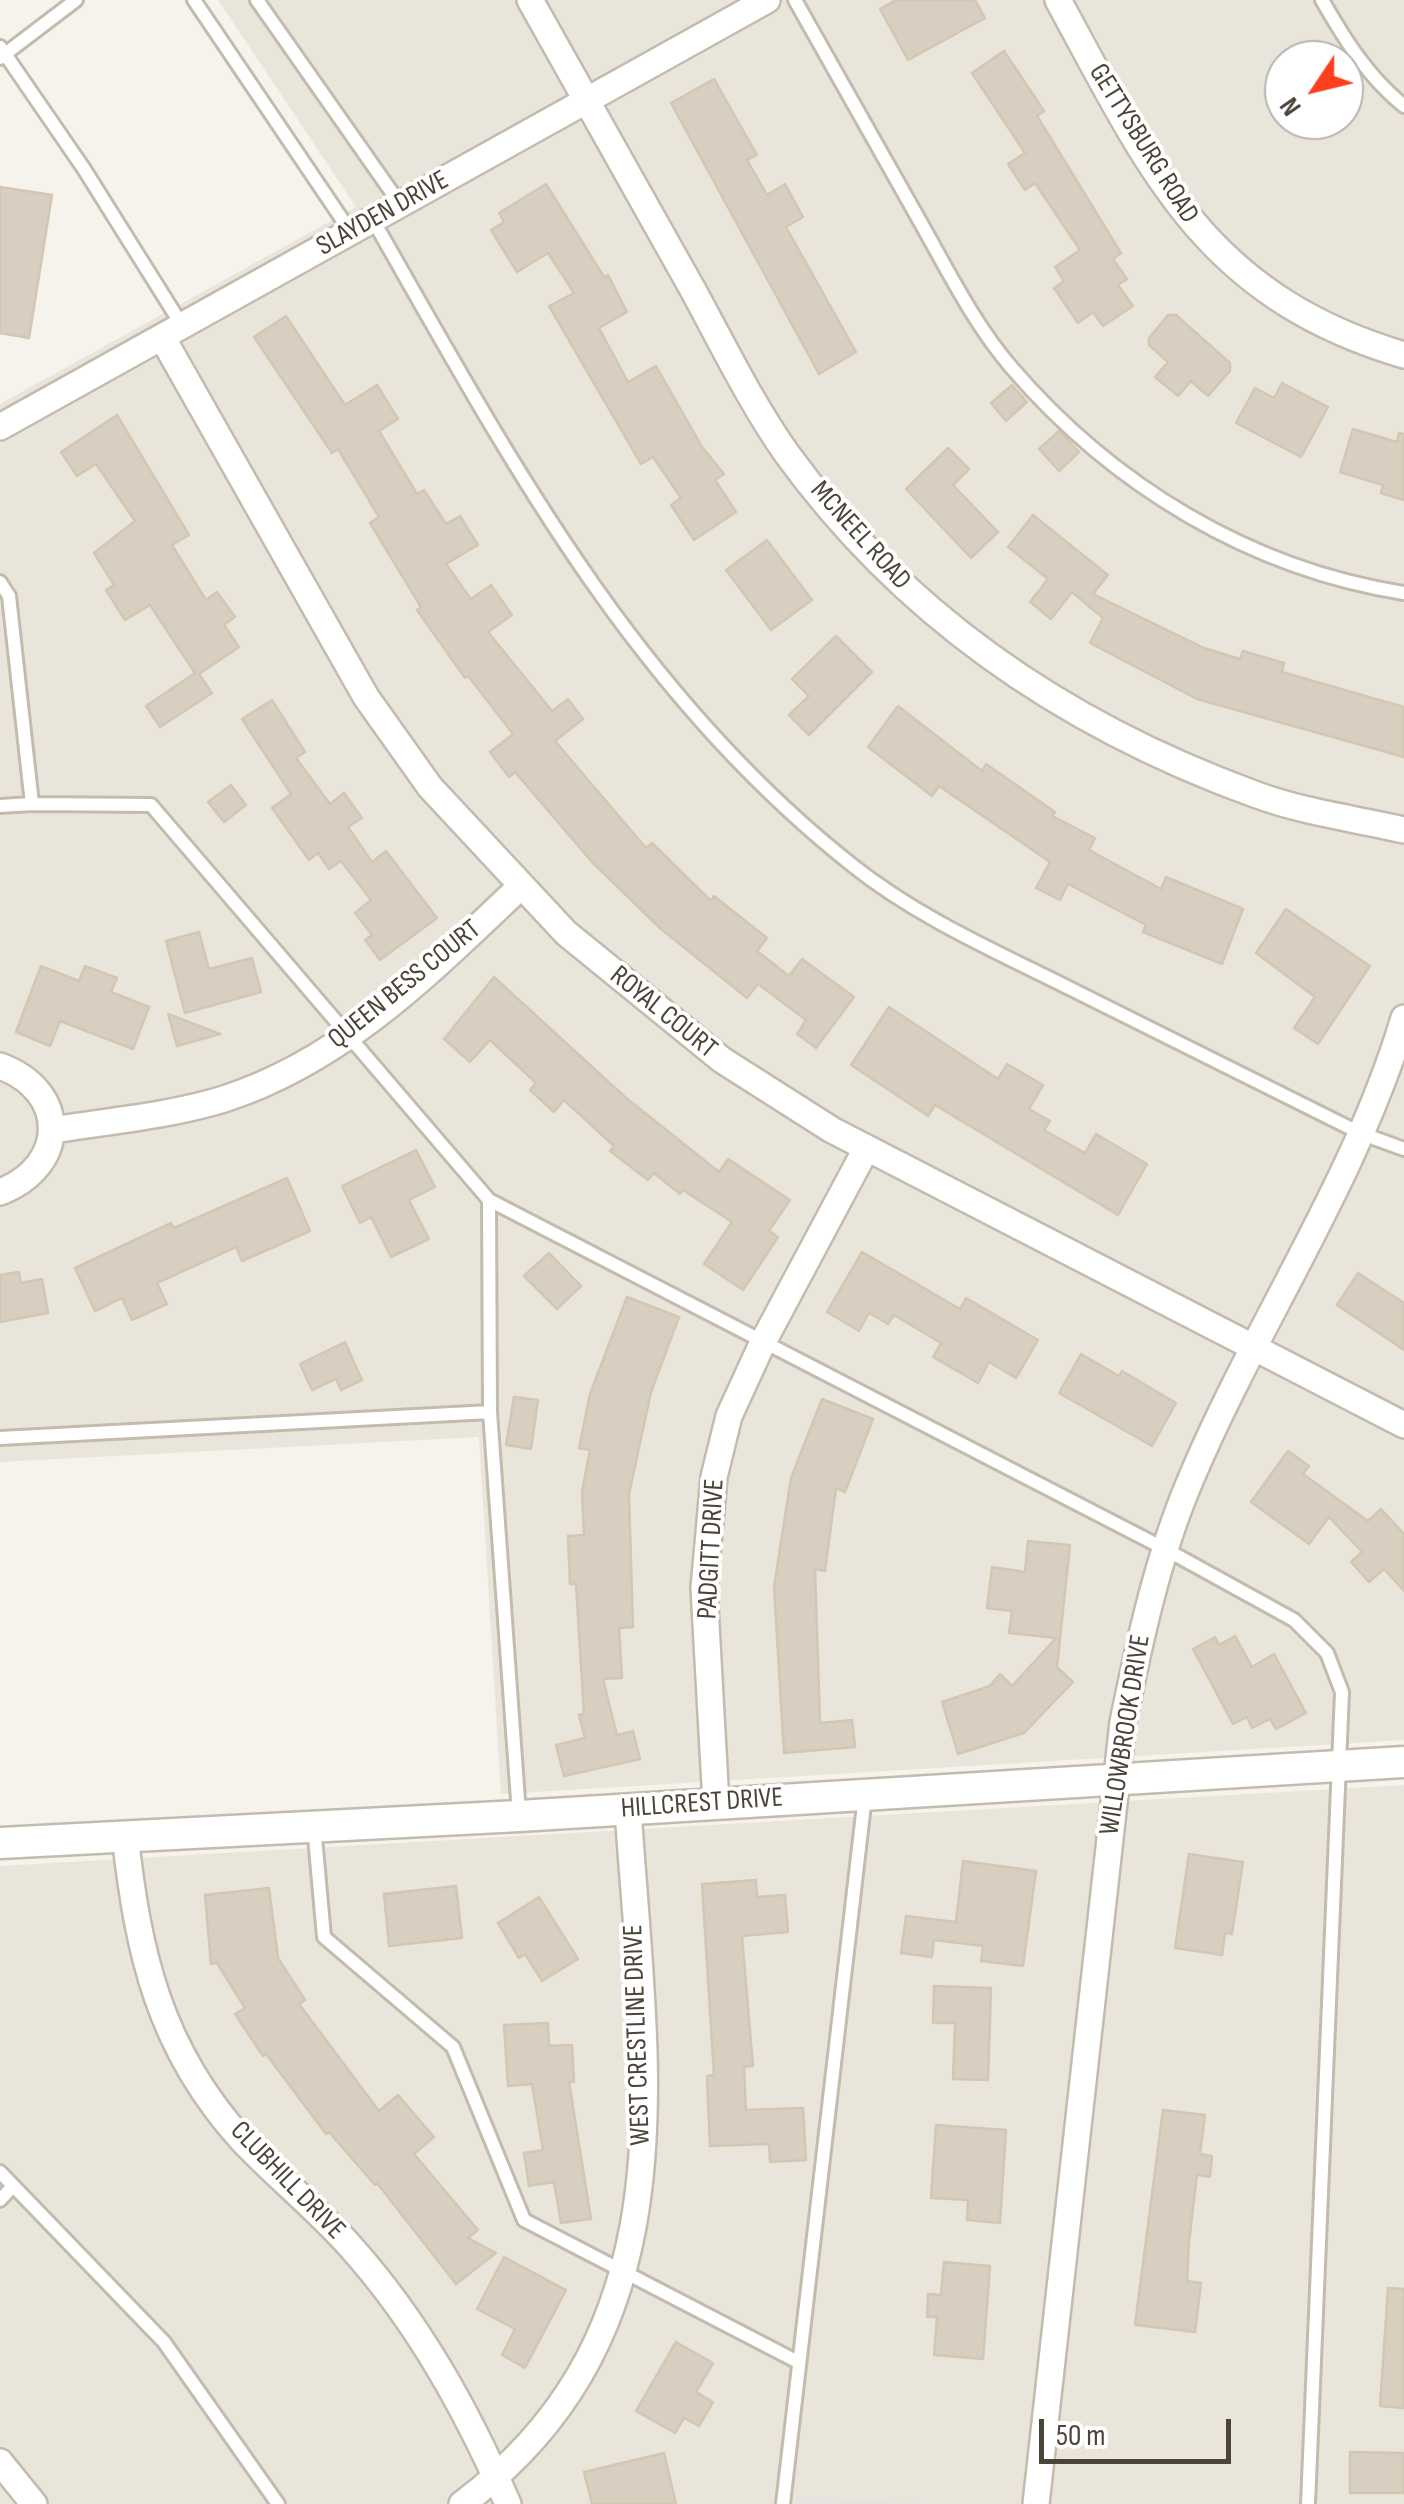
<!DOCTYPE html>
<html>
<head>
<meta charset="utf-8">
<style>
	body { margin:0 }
	#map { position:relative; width:1404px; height:2504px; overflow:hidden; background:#f6f3ec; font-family:"Sofia Sans Condensed",sans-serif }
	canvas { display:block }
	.north { position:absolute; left:1264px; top:40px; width:100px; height:100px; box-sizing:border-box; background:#fff; border:2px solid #b7b4b0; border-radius:50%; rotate:235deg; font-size:28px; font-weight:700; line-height:40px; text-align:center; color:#4b4439 }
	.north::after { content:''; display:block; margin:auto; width:35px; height:45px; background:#fc3f1d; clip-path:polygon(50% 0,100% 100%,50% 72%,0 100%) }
	.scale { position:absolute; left:1039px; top:2419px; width:192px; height:45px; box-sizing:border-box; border:5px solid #4b4439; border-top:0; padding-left:12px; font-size:30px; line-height:35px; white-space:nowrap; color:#4b4439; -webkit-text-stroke:8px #fff; paint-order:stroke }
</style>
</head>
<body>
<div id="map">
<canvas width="1404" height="2504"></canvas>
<div class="north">N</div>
<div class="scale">50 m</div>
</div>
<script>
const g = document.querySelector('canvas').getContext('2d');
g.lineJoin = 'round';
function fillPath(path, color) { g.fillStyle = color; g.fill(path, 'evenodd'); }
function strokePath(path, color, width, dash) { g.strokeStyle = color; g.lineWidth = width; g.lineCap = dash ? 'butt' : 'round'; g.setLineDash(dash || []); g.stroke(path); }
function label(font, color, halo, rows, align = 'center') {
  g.font = font + ' "Sofia Sans Condensed",sans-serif'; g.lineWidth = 8; g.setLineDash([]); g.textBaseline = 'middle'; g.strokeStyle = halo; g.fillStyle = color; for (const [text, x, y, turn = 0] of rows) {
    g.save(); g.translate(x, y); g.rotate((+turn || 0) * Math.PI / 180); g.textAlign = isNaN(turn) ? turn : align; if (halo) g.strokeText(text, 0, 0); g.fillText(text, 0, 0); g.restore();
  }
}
const residential = new Path2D(`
	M218 0H1404V1740L501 1794 479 1437 0 1462V404L356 207ZM1284 60H1344V120H1284Z
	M1404 1785V2504H930L796 2494 795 2504H0V1866Z`);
const industrial = new Path2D(`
	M796 2494 930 2504H795Z`);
const building = new Path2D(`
	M896 0H975L985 18 908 60 880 9Z
	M1004 51 1044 111 1037 116 1121 253 1113 259 1127 279 1118 285 1133 306 1103 326 1093 312 1078 323 1054 288 1064 281 1055 267 1080 250 1035 183 1025 190 1008 164 1025 153 972 73Z
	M714 79 757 155 747 160 767 195 785 184 803 217 786 227 856 352 819 374 671 103Z
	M546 184 604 277 608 275 627 312 599 328 628 382 656 366 702 447 724 474 715 480 736 512 694 540 671 505 681 498 653 457 641 464 549 306 574 293 548 253 517 272 491 230 504 222 499 213Z
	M0 187 52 195 29 338 0 333Z
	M1168 315H1176L1230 363V371L1208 396 1191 381 1178 396 1155 377 1168 362 1149 345V338Z
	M286 316 345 405 377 385 398 419 379 431 417 494 424 490 446 524 460 516 478 545 446 564 471 599 491 585 512 615 488 632 552 711 568 699 583 719 555 741 646 848 652 843 711 901 714 896 767 938 757 951 789 976 802 959 854 997 816 1048 797 1034 806 1020 758 984 747 998 661 929 592 862 515 772 509 777 490 752 513 734 468 676 465 678 417 610 421 607 370 523 379 517 338 449 332 453 254 337Z
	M1282 383 1328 407 1301 457 1236 423 1255 388 1274 398Z
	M1012 385 1027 402 1006 421 991 403Z
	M117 415 189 535 172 545 206 600 217 592 235 617 224 625 239 647 199 674 212 693 160 727 146 706 195 673 150 605 125 620 106 590 114 585 94 553 135 521 96 464 77 476 61 452Z
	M1353 429 1397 442 1399 433 1404 434V500L1381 493 1383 485 1340 472Z
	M1059 431 1079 452 1059 471 1039 449Z
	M948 448 969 469 953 485 998 532 971 558 906 489Z
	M1033 515 1108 575 1093 594 1204 648 1240 659 1243 651 1284 663 1282 672 1404 707V757L1197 699 1090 643 1103 618 1072 592 1051 619 1030 602 1048 579 1008 547Z
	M767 540 812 600 771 630 726 570Z
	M836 636 872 672 809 735 789 715 809 696 792 679Z
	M272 700 305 752 296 758 330 804 344 793 362 818 348 827 372 862 386 851 437 918 380 960 365 940 372 935 355 913 371 900 341 861 329 869 318 853 309 860 272 808 291 794 242 719Z
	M898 706 982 771 986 764 1055 812 1052 816 1095 838 1089 850 1161 889 1166 877 1243 909 1222 964 1143 932 1146 925 1068 884 1060 900 1036 888 1050 862 939 786 932 796 868 747Z
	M231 785 246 805 224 822 208 802Z
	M1286 909 1370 966 1318 1044 1294 1028 1315 997 1256 953Z
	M199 932 209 969 252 958 261 992 185 1013 166 941Z
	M41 966 79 981 85 966 117 978 111 992 149 1007 133 1049 60 1021 50 1046 16 1032Z
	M494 977 625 1097 719 1172 728 1159 790 1200 769 1231 778 1237 743 1290 704 1264 732 1222 683 1190 680 1194 654 1173 648 1180 610 1151 614 1146 564 1100 554 1112 530 1090 536 1083 490 1040 470 1062 444 1039Z
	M889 1007 998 1079 1007 1064 1043 1085 1029 1109 1050 1121 1044 1130 1085 1153 1096 1134 1147 1164 1118 1215 935 1105 928 1116 851 1065Z
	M168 1014 220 1034 177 1046Z
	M416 1150 435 1187 409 1200 429 1239 391 1257 371 1217 360 1223 342 1186Z
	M287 1178 310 1231 242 1261 236 1247 157 1283 167 1304 132 1320 122 1298 95 1311 75 1268 171 1223 174 1228Z
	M862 1252 960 1309 966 1298 1038 1340 1016 1378 989 1362 978 1383 933 1357 941 1343 894 1315 888 1324 869 1313 859 1331 827 1312Z
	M549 1253 581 1286 557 1309 524 1276Z
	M19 1272 21 1283 42 1279 48 1313 0 1322V1275Z
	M1358 1273 1404 1303V1350L1337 1305Z
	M627 1297 679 1317 651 1392 629 1494 633 1627 619 1628 622 1678 603 1679 617 1735 633 1731 640 1759 564 1776 556 1745 585 1738 579 1715 584 1714 576 1584H570L568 1536 584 1535 582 1492 590 1450 579 1448 590 1394Z
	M345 1342 362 1380 341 1390 336 1379 312 1390 300 1364Z
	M1081 1354 1119 1376 1122 1371 1176 1403 1152 1446 1059 1393Z
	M514 1397 538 1400 531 1449 506 1445Z
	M822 1399 873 1419 845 1492 836 1488 825 1571 815 1569 820 1723 852 1720 855 1747 784 1753 774 1587 791 1478Z
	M1288 1451 1309 1466 1303 1474 1368 1521 1381 1509 1404 1534V1591L1384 1569 1369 1582 1351 1562 1362 1552 1329 1517 1309 1544 1251 1502Z
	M1028 1541 1070 1545 1057 1667 1073 1682 1024 1733 958 1754 942 1702 990 1686 1000 1674 1012 1686 1056 1638 1009 1633 1012 1611 987 1608 992 1567 1025 1572Z
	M1235 1636 1252 1667 1274 1654 1306 1713 1276 1729 1270 1719 1252 1728 1247 1717 1233 1724 1193 1649 1215 1637 1219 1645Z
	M1189 1854 1243 1862 1232 1934 1225 1933 1222 1955 1175 1948Z
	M963 1861 1036 1871 1023 1966 981 1961 983 1946 934 1940 932 1957 901 1953 906 1916 956 1922Z
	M756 1880 757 1897 785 1895 788 1932 742 1936 753 2066 744 2067 746 2110 803 2108 806 2160 770 2162 769 2144 710 2146 707 2076 714 2075 702 1884Z
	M456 1886 462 1938 389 1946 384 1894Z
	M269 1888 278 1958 305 2000 299 2004 379 2111 398 2095 434 2137 414 2154 478 2230 468 2238 496 2253 456 2284 377 2183 375 2185 329 2132 326 2134 266 2054 263 2056 235 2014 245 2008 217 1963 211 1964 205 1895Z
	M539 1897 578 1959 542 1981 525 1954 519 1958 498 1923Z
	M934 1986 991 1988 988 2080 953 2079 955 2023H933Z
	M548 2023 549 2046 572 2045 574 2082H569L591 2219 561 2223 554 2182 529 2186 524 2153 543 2150 532 2084 508 2086 504 2025Z
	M1163 2110 1205 2115 1200 2154 1212 2156 1210 2177 1197 2175 1189 2242 1187 2281 1201 2283 1195 2332 1135 2325Z
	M936 2125 1006 2130 1000 2223 967 2220 968 2200 931 2198Z
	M504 2257 566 2290 525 2368 502 2355 515 2329 477 2309Z
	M944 2262 990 2266 983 2359 934 2355 937 2317H927L928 2294 941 2295Z
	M1388 2288 1404 2289V2408L1380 2406Z
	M676 2342 713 2363 696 2392 713 2402 699 2426 684 2418 675 2433 636 2411Z
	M1350 2452 1404 2453V2493H1350Z
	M664 2453 676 2504H592L584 2472Z`);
const service = new Path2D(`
	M194 0 350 231
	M257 0 400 204
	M795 0C837 75 880 150 922 225 949 273 975 325 1011 367 1112 485 1250 569 1404 593
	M1322 0C1345 40 1368 77 1404 106
	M0 47 5 54 76 0
	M0 58 5 54 84 169 183 327
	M373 220C509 458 632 691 852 865 917 917 995 951 1069 988 1166 1036 1263 1084 1360 1133L1404 1149
	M0 582 9 596 32 804 0 806
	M32 804 151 805 489 1200 490 1412 519 1814
	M489 1200 1165 1549 1294 1620 1327 1653 1342 1692 1308 2504
	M0 1438 490 1412
	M314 1826 324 1937 453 2047 524 2220 798 2362
	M0 2172 164 2342 278 2504
	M0 2200 13 2186
	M783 2504 865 1796`);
const minor = new Path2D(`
	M530 0C585 97 639 194 693 290 723 345 751 403 787 454 906 618 1069 727 1257 795 1303 812 1356 819 1404 830
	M1058 0C1150 169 1204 296 1404 355
	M162 337 366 697 430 787 566 933 722 1060 832 1130 1404 1425
	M0 427 767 0
	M0 1066C69 1091 68 1166 0 1192
	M52 1130C109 1121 169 1116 224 1099 343 1061 432 970 520 887
	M716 1804 704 1588 714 1477 729 1416 763 1342 866 1149
	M125 1835C138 1953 159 2048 242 2140 277 2177 317 2209 350 2246 419 2323 467 2411 508 2504
	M0 2462 34 2504
	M462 2504C697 2329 644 2063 628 1809
	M1036 2504 1123 1722C1140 1640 1157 1559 1190 1481 1256 1324 1355 1182 1404 1018`);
const tertiary = new Path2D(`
	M0 1843 519 1816 1404 1762`);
const streetNames = [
	["GETTYSBURG ROAD",1143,144,58],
	["SLAYDEN DRIVE",383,214,-29],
	["MCNEEL ROAD",860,536,48],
	["QUEEN BESS COURT",405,985,-39],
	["ROYAL COURT",663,1013,39],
	["PADGITT DRIVE",712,1549,-87],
	["WILLOWBROOK DRIVE",1126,1735,-81],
	["HILLCREST DRIVE",702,1804,-4],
	["WEST CRESTLINE DRIVE",638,2035,-92],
	["CLUBHILL DRIVE",287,2181,46]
];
fillPath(residential, '#eae5da');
fillPath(industrial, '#e6e2dd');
fillPath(building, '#d8cfc1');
strokePath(building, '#d3c7b4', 2.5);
strokePath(service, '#c2bbae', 18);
strokePath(minor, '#c2bbae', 30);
strokePath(tertiary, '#c2bbae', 35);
strokePath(service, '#fff', 12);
strokePath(minor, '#fff', 25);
strokePath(tertiary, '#fff', 30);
label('28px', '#4b4439', '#fff', streetNames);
</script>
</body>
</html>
